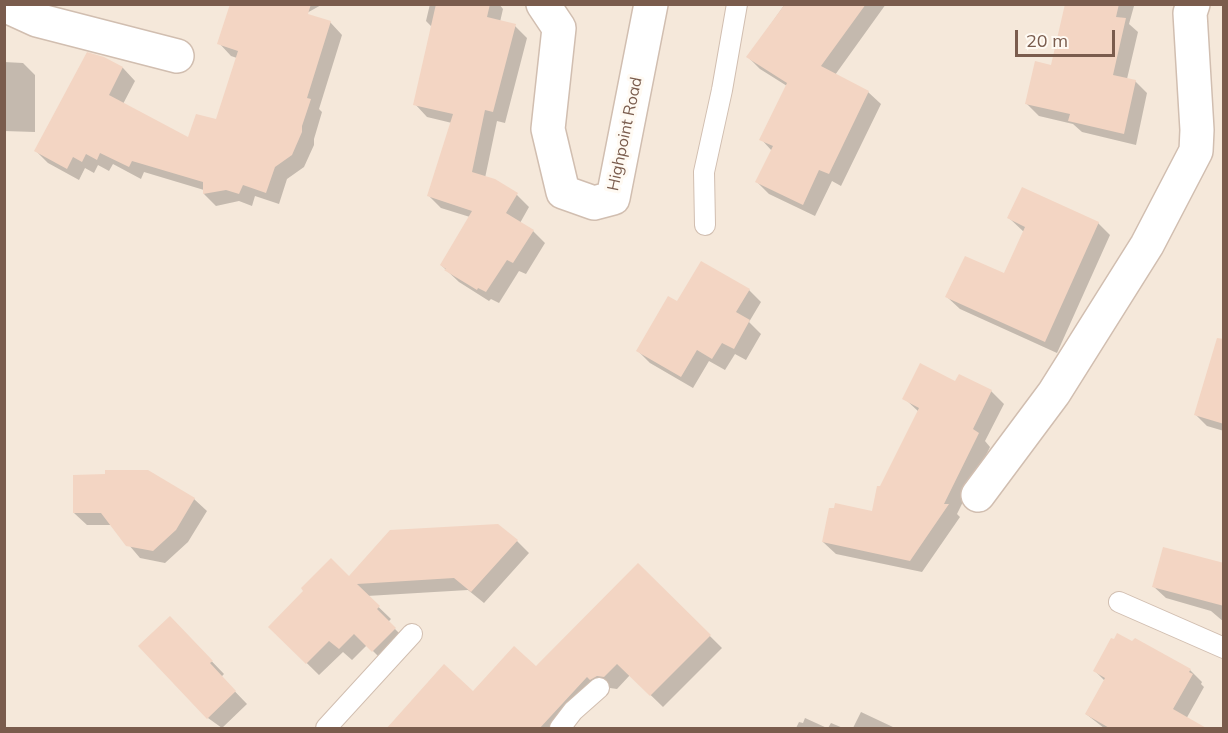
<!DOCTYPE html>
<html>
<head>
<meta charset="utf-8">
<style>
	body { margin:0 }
	#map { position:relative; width:1228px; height:733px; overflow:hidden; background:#fdf6ec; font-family:Mulish,sans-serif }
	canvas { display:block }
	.frame { position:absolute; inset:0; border:6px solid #7a5c4d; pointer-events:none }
	.scale { position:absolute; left:1015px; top:30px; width:100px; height:27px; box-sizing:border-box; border:3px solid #7a5c4d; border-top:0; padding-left:8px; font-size:18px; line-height:21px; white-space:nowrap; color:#7a5c4d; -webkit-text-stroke:4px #fffaf3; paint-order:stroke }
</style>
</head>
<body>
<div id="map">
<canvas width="1228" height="733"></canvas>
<div class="frame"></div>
<div class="scale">20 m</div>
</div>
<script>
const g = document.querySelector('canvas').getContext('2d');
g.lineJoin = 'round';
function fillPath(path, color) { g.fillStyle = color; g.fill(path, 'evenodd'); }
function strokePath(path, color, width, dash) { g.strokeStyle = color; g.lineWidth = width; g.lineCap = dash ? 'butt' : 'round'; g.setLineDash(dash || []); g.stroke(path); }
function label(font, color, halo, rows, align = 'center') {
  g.font = font + ' Mulish,sans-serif'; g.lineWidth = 6; g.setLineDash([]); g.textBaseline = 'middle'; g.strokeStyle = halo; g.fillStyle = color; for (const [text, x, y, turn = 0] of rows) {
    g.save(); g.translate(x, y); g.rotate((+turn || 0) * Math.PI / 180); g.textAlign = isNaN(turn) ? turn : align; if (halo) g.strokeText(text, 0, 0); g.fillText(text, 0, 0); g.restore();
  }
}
const residential = new Path2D(`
	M5 5H1223V728H5Z`);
const shadow = new Path2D(`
	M231 4H323L305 14 330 22 342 35 319 109 322 112 314 139V145L304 167 287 179 279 204 255 196 252 206 239 201 216 206 204 194V190L144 172 141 179 113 164 109 171 98 165 94 173 85 168 79 180 48 163 36 151 103 58 123 68 135 81 123 104 189 139 217 121 237 58 231 56 219 43Z
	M430 4H499L503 9 500 22 515 26 527 38 505 123 497 121 485 178 494 181 517 195 529 207 520 223 533 231 545 243 526 274 519 271 499 303 491 299 489 301 459 282 441 265 470 217 441 208 429 196 452 123 427 117 415 104 433 28 426 21Z
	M785 4H886L835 75 868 92 881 104 841 186 832 181 815 216 769 194 757 182 772 151 761 139 787 86 760 69 748 57Z
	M1067 4H1132L1134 6 1129 24 1138 32 1127 79 1135 81 1147 93 1136 145 1082 132 1073 124 1039 116 1026 103 1053 67Z
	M4 62 23 63 35 75V132L4 131Z
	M1009 218 1098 223 1110 235 1057 353 960 309 947 297 1005 275 1024 232Z
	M749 290 761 302 749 322 761 334 746 360 735 354 725 370 709 361 693 388 650 363 638 351 678 303Z
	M1224 373V431L1207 426 1195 414Z
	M960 376 991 391 1004 404 985 441 990 447 957 514 960 517 922 572 836 554 823 542 873 513 881 488 919 412 904 398 956 383Z
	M148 471 194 499 207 511 188 542 165 563 140 558 112 525H87L74 513Z
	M517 541 529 553 484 603 468 590 367 596 391 619 388 622 407 641 385 663 367 645 352 660 343 652 319 675 270 627 349 578Z
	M1224 560V622L1211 611 1166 598 1153 586 1222 564Z
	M638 565 722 648 663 707 630 675 617 689 610 688 603 691 562 728H408L473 693 536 668Z
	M170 618 224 674 221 677 247 704 222 728 208 718Z
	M1190 670 1202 682 1201 684 1204 687 1185 721 1190 728H1104L1086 714 1105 681 1095 671Z
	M861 712 895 728H853Z
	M805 718 827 728H796L799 722 803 723Z
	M831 723 843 728H828Z`);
const building = new Path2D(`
	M230 4H311L308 14 331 21 307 98 311 99 302 126V132L292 155 275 167 266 193 243 185 239 194 226 190 203 194V182L132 161 129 167 100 153 97 160 86 154 82 162 73 157 67 169 34 151 87 52 104 57 123 67 109 95 188 137 196 114 216 119 238 51 217 44Z
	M436 4H490L487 17 516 24 493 112 485 110 472 172 495 179 518 193 506 213 534 230 513 263 507 260 486 292 478 288 477 290 444 270 446 269 440 265 472 211 427 196 453 114 413 105Z
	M785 4H866L821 66 869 91 829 174 819 170 803 205 755 182 773 146 759 140 787 83 746 57Z
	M1065 4H1119L1116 17 1126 18 1113 75 1136 80 1124 134 1068 121 1070 114 1025 104 1035 61 1051 65Z
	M1022 187 1099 222 1045 342 945 297 965 256 1004 273 1025 227 1007 218Z
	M701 261 750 289 736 312 750 320 734 349 722 343 712 359 697 350 681 377 636 351 668 296 677 301Z
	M1217 338 1224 339V424L1194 415Z
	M920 363 955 381 959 374 992 390 973 429 979 433 944 504H949L910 561 822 542 829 508H834L835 503 872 511 877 486H880L919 408 902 399Z
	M105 470H148L195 498 176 530 153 551 126 546 101 513H73V475L105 474Z
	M498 524 518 540 471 592 454 578 357 584 380 606 377 609 396 628 372 652 354 634 339 649 329 641 306 664 268 627 303 591 301 588 331 558 349 576 390 530Z
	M1163 547 1224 563V606L1152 587Z
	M638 563 711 635 650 696 617 664 604 677 597 676 590 680 587 677 539 729H386L444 664 473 691 514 646 536 666Z
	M170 616 213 661 210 663 236 691 207 719 138 646Z
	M1117 633 1132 641 1135 638 1191 669 1189 672 1193 674 1173 709 1208 729H1111L1085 714 1105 678 1093 671 1111 638 1114 639Z`);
const lane = new Path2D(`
	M705 225 704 172 722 90 737 4
	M1119 602 1224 648
	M326 728 412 634
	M560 728 573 711 599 688`);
const street = new Path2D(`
	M543 4 559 28 548 129 563 192 594 203 613 198 651 4
	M4 5 37 20 177 56
	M978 495 1054 393 1147 245 1196 151 1197 130 1190 13 1193 4`);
const streetNames = [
	["Highpoint Road",625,134,-78]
];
fillPath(residential, '#f5e8da');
fillPath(shadow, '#0003');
fillPath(building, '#f3d5c3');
strokePath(lane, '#d1beb0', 22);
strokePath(street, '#d1beb0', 36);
strokePath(lane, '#fff', 20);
strokePath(street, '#fff', 33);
label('16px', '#7a5c4d', '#fffaf3', streetNames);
</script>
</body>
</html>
